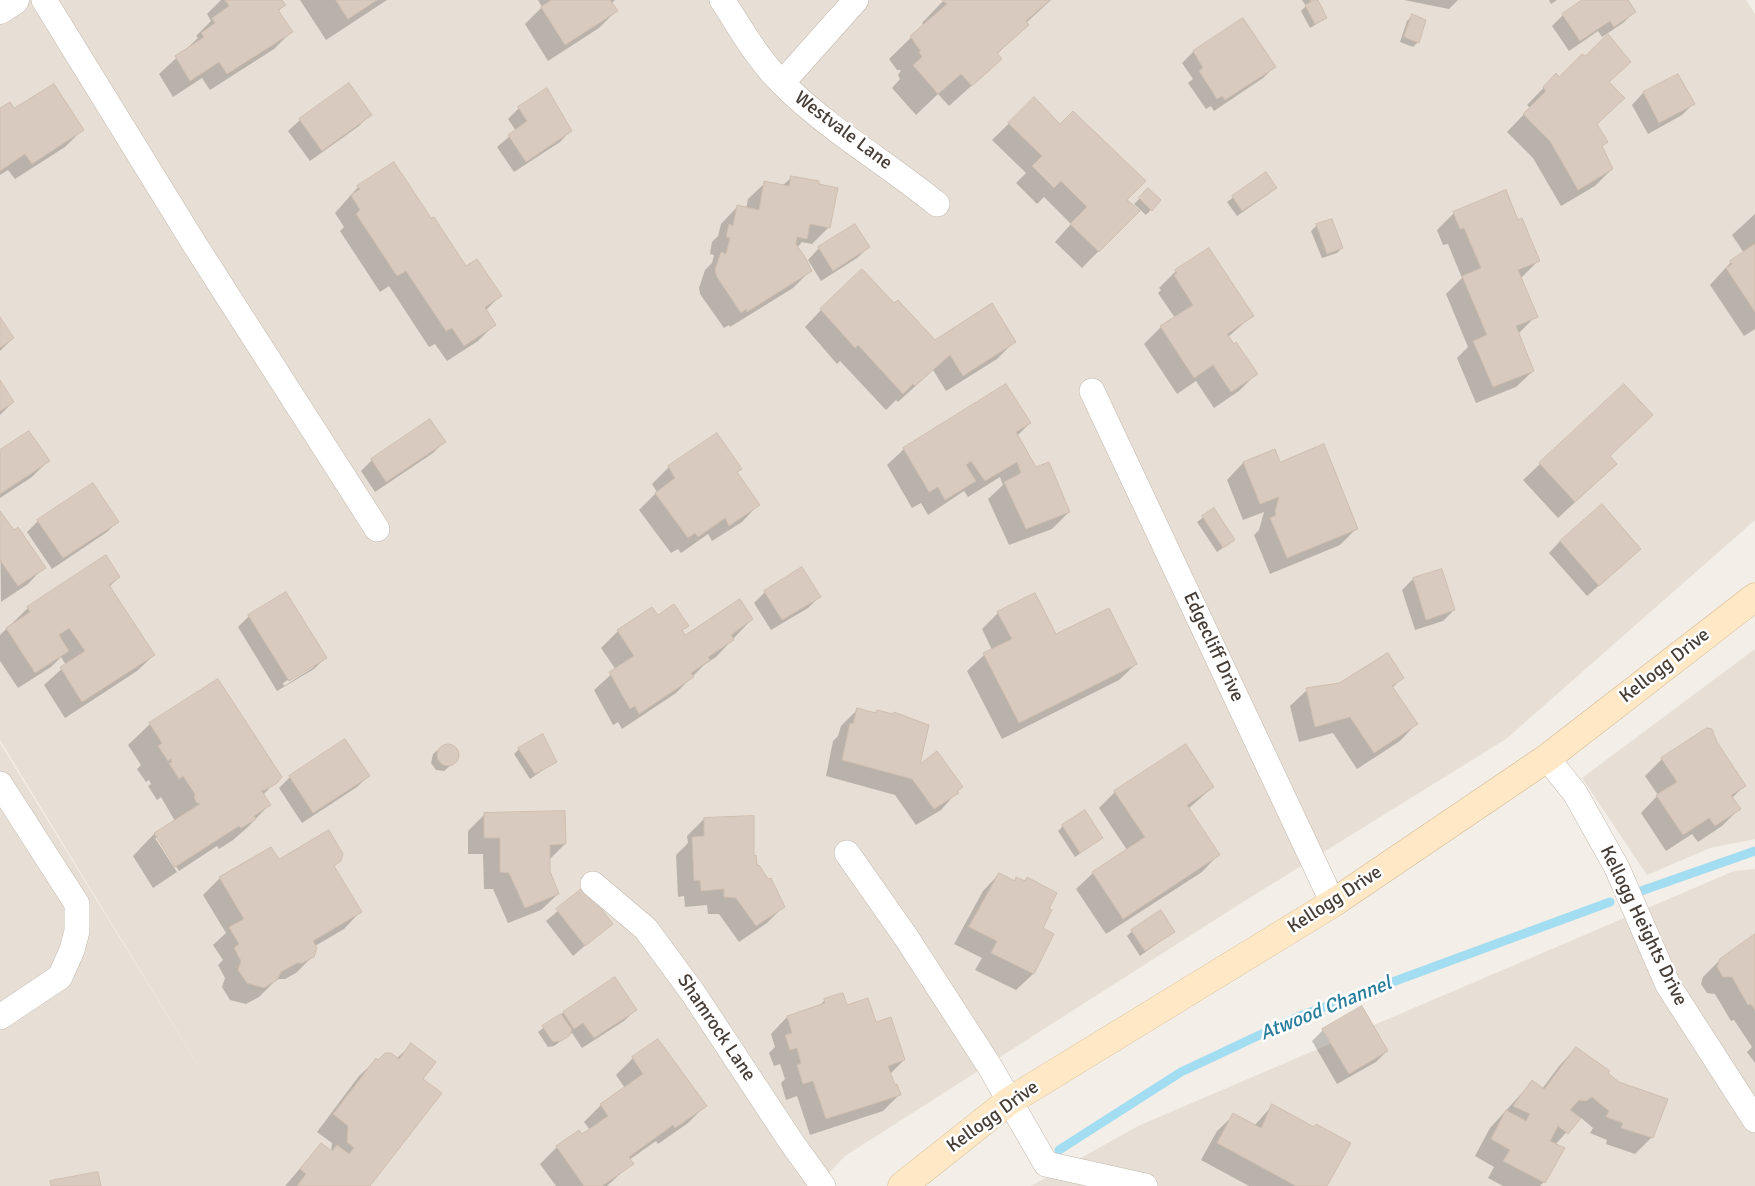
<!DOCTYPE html>
<html>
<head>
<meta charset="utf-8">
<style>
	body { margin:0 }
	canvas { display:block; background:#f3eee7 }
</style>
</head>
<body>
<canvas width="1755" height="1186"></canvas>
<script>
const g = document.querySelector('canvas').getContext('2d');
g.lineJoin = 'round';
function fillPath(path, color) { g.fillStyle = color; g.fill(path, 'evenodd'); }
function strokePath(path, color, width, dash) { g.strokeStyle = color; g.lineWidth = width; g.lineCap = dash ? 'butt' : 'round'; g.setLineDash(dash || []); g.stroke(path); }
function label(font, color, halo, rows, align = 'center') {
  g.font = font + ' Signika,sans-serif'; g.lineWidth = 5; g.setLineDash([]); g.textBaseline = 'middle'; g.strokeStyle = halo; g.fillStyle = color; for (const [text, x, y, turn = 0] of rows) {
    g.save(); g.translate(x, y); g.rotate((+turn || 0) * Math.PI / 180); g.textAlign = isNaN(turn) ? turn : align; if (halo) g.strokeText(text, 0, 0); g.fillText(text, 0, 0); g.restore();
  }
}
const residential = new Path2D(`
	M0 0H1746L1755 14V520L1506 739 1235 907 845 1156 816 1186H0V743L223 1106 0 740Z
	M1755 649V839L1710 848 1647 875 1582 778Z
	M1755 869V1186H1031L1138 1126 1734 871Z`);
const shadow = new Path2D(`
	M221 0H281L284 5 278 12 291 32 274 49 210 90 202 78 173 97 159 74 198 38 196 36 211 21 207 14Z
	M300 0H387L326 40Z
	M538 0H615L611 4 616 11 599 28 548 61 525 24 542 7Z
	M944 0H1051L1026 23 1027 25 997 54 1001 59 949 106 938 94 916 115 892 88 900 79 898 75 901 70H897L889 59 924 25 922 23Z
	M1302 0H1316L1326 18 1310 28 1301 11 1306 6Z
	M1404 0H1458L1449 9Z
	M1549 0H1557L1551 4Z
	M1585 0H1626L1634 12 1623 23 1602 37 1598 31 1569 51 1552 26 1563 15Z
	M1412 16 1418 42 1413 47 1400 42 1407 21Z
	M1243 20 1274 67 1263 78 1214 111 1211 106 1206 109 1188 83 1193 79 1182 63 1193 52Z
	M1556 75 1559 78 1608 83 1596 124 1601 147 1612 169 1595 186 1561 206 1533 158 1507 132 1530 108 1527 105Z
	M1678 75 1693 104 1682 115 1648 134 1632 105 1643 93Z
	M349 85 370 114 359 126 310 161 288 131 300 120Z
	M1034 99 1138 211 1082 268 1055 242 1071 224 1044 197 1037 204 1016 183 1026 173 992 140Z
	M519 108 571 130 560 142 514 172 497 147 516 131 508 119Z
	M0 110H13L82 130 65 147 15 179 8 170 0 175Z
	M1265 174 1270 193 1237 216 1227 202Z
	M792 177 829 227 812 244 802 242 797 248 810 271 793 288 730 327 729 325 724 328 700 294 699 288 705 270 712 263 714 255 710 254 712 242 718 236 721 224 737 207 746 209 748 199 765 183 782 186Z
	M358 187 430 220 466 268 500 296 485 311 494 325 478 341 447 361 435 344 429 347 389 286 380 292 340 231 344 227 335 213Z
	M1148 190 1160 200 1146 215 1134 204Z
	M1454 213 1518 221 1538 261 1521 278 1536 316 1518 334 1533 371 1516 387 1476 403 1457 358 1468 347 1446 294 1462 278 1448 244 1443 245 1437 230Z
	M1755 214V329L1744 336 1710 285 1731 262 1744 253 1732 235Z
	M1317 225 1342 248 1337 253 1322 258 1311 231Z
	M855 226 869 247 857 258 821 281 808 260 819 248Z
	M1208 250 1252 316 1228 337 1256 374 1239 391 1214 408 1196 381 1177 394 1144 344 1161 327 1175 318 1158 293 1161 290 1159 288 1176 271Z
	M894 305 935 341 1014 342 997 359 946 391 933 370 898 402 896 400 886 410 840 361 837 364 805 327 821 310Z
	M0 319 13 338 0 351Z
	M0 383 13 402 0 415Z
	M429 421 444 442 433 453 375 492 361 471 372 460Z
	M1030 423 1017 436 1035 469 1069 512 1052 529 1009 545 988 499 1003 485 1000 477 968 497 964 491 928 515 921 503 912 508 887 465 904 449Z
	M717 434 741 469 736 473 758 505 742 522 712 541 708 534 681 553 678 549 671 553 639 510 657 492 652 484 669 467Z
	M1274 451 1279 464 1357 528 1340 545 1270 574 1254 535 1259 530 1264 512 1243 520 1227 480 1243 463Z
	M0 452 48 461 32 477 0 498Z
	M1608 456 1599 480 1558 518 1523 480 1540 464Z
	M1214 509 1234 540 1217 552 1197 522Z
	M0 513 44 567 28 584 1 602Z
	M38 521H118L107 532 52 569 27 532Z
	M1560 541 1628 560 1587 596 1549 553Z
	M1441 571 1454 610 1443 621 1415 630 1402 590 1413 579Z
	M119 577 109 587 154 655 137 671 65 718 44 685 66 665 61 657 51 667 18 688 0 661V635L28 608Z
	M765 592 819 597 808 608 771 630 754 603Z
	M652 608 657 616 687 626 681 632 685 637 752 619 716 657 704 665 676 693 622 729 618 722 613 725 594 690 616 670 601 648 618 631Z
	M998 613 1055 636 1136 664 1119 680 1002 739 967 671 984 655 992 650 982 629Z
	M249 616 325 658 314 669 277 691 238 627ZM314 664V667L284 686 283 683Z
	M1403 677 1392 688 1416 724 1400 741 1357 769 1333 733 1299 742 1290 706 1307 690Z
	M858 709 875 714 877 712 918 767 957 792 941 810 916 825 895 795 826 776 833 741 838 736 841 726Z
	M150 724 280 777 263 795 269 805 248 827 233 840 219 849 217 846 179 871 158 838H155L177 872 153 888 133 856 154 834 175 821 161 797 157 800 148 786 151 784 149 780 146 782 137 769 141 765 128 745Z
	M345 741 368 776 357 787 302 823 279 788 290 777Z
	M1716 743 1744 786 1732 798 1739 809 1722 826 1698 842 1692 834 1666 851 1641 813 1658 795 1645 776 1662 759Z
	M445 744 453 746 458 753 457 760 444 771 436 770 431 763 433 754Z
	M519 749 555 762 530 779 514 754Z
	M1213 787 1188 809 1218 855 1202 872 1106 934 1076 889 1093 873 1127 850 1099 808 1115 792Z
	M484 815 565 844 549 860V872L558 894 541 910 508 923 493 889H484L483 854H468V831Z
	M704 819 752 857 756 866 784 906 767 923 739 942 719 914H708L707 905 685 907 684 896 678 897 676 855 688 843 687 836Z
	M1063 826 1102 838 1075 857 1058 831Z
	M279 861H340L333 867 360 912 344 929 315 946 313 956 296 973 285 979H279L274 982 259 997 246 1004 230 1000 222 987 225 978 218 965 223 960 213 945 226 933 203 895 220 878Z
	M999 874 1013 882 1016 879 1023 882 1027 879 1041 928 1053 934 1033 974 1016 990 975 970 982 958 954 944 983 891Z
	M584 889 611 923 573 956 546 921Z
	M1132 931 1173 932 1140 956 1127 936Z
	M1755 935V1063L1747 1052 1752 1047 1734 1020 1731 1021 1715 994 1707 993 1701 984 1703 977 1720 960Z
	M825 1000 846 1006 875 1024 904 1060 890 1074 894 1087 900 1094 883 1111 810 1135 797 1096 786 1100 781 1083 785 1079 780 1064 774 1066 769 1053 775 1047 771 1034 787 1017 818 1007Z
	M635 1010 624 1021 582 1048 572 1033 554 1046 548 1047 538 1032 564 1012Z
	M1323 1030 1387 1051 1376 1062 1337 1084 1312 1041Z
	M658 1040 705 1106 688 1123 658 1144 656 1141 629 1160 632 1163 607 1186H556L540 1164 557 1147 579 1131 582 1135 590 1130 584 1122 601 1105 625 1088 616 1075 633 1058Z
	M411 1045 421 1079 369 1186H285L321 1144 331 1152 332 1143 317 1132 359 1076 376 1060 378 1061 396 1059Z
	M1576 1048 1606 1073 1652 1137 1635 1154 1606 1144 1607 1140 1590 1133 1593 1128 1580 1117 1555 1145 1544 1182 1540 1186H1503L1488 1178 1494 1167 1475 1156 1490 1128 1532 1082 1542 1089 1560 1065Z
	M1272 1106 1326 1186H1249L1201 1160 1217 1131 1234 1115 1254 1126Z`);
const stream = new Path2D(`
	M1641 891 1755 851
	M1059 1150 1181 1072 1300 1016 1610 902`);
const building = new Path2D(`
	M225 0H282L286 5 278 10 293 32 227 74 219 62 190 81 175 56 204 37 201 33 215 23 212 18 229 6Z
	M336 0H377L348 19Z
	M552 0H610L618 11 565 45 541 7Z
	M942 0H1050L1026 21 1029 25 997 53 1002 59 972 86 961 74 938 94 913 65 922 57 919 52 921 49H919L910 36 947 4Z
	M1310 0H1318L1327 18 1315 24 1305 5 1311 2Z
	M1582 0H1628L1636 12 1614 27 1610 21 1580 41 1562 14Z
	M1412 14 1426 20 1419 43 1404 37Z
	M1243 18 1276 67 1225 100 1222 96 1217 99 1199 71 1203 68 1193 51Z
	M1608 34 1631 62 1609 82 1625 98 1597 124 1608 142 1602 146 1613 169 1578 190 1550 141 1523 114 1546 91 1543 87 1556 73 1559 77 1582 54 1585 56Z
	M1678 74 1695 104 1659 123 1643 92Z
	M349 83 372 115 322 151 299 119Z
	M54 84 84 130 32 164 25 154 0 171V108L10 102 14 108Z
	M547 88 572 131 526 162 508 135 527 121 518 107Z
	M1034 97 1060 124 1073 111 1146 181 1127 200 1140 211 1099 252 1070 224 1087 207 1061 181 1054 188 1032 166 1042 156 1008 123Z
	M394 162 431 218 434 217 466 266 477 259 502 296 485 307 496 325 464 346 452 328 446 331 406 271 397 276 356 214 360 210 351 195 360 189 357 186Z
	M1266 172 1277 188 1242 211 1232 196Z
	M791 176 819 181V184L838 188 830 228 810 224 807 239 797 237 796 244 805 257 812 271 747 312 746 309 741 313 717 277 715 270 721 252 726 254 730 238 726 237 729 224 733 226 737 205 759 210 764 181 789 186Z
	M1148 188 1161 200 1152 211 1139 198Z
	M1506 190 1518 220 1522 218 1540 261 1518 270 1538 317 1516 326 1534 371 1493 387 1473 341 1487 335 1462 276 1481 268 1464 228 1460 229 1453 212Z
	M1332 219 1343 248 1327 254 1316 224Z
	M855 224 870 247 833 271 818 247Z
	M1755 244V312L1726 268 1732 264 1730 261Z
	M1209 248 1254 316 1227 334 1234 344 1236 342 1258 374 1231 392 1213 365 1194 378 1160 326 1193 305 1174 275 1177 273 1175 270Z
	M862 269 894 303 898 300 935 340 992 303 1016 342 963 376 950 355 915 386 913 384 903 394 858 345 855 348 820 309Z
	M0 317 14 338 0 348Z
	M0 380 14 402 0 411Z
	M1006 384 1031 423 1016 432 1036 467 1049 462 1070 512 1026 529 1004 482 1021 473 1017 462 985 481 971 461 966 465 976 481 945 500 938 487 929 492 903 448Z
	M1624 384 1653 415 1610 456 1617 464 1575 502 1539 463Z
	M430 419 446 442 386 482 371 459Z
	M29 431 50 461 0 494V450Z
	M717 433 742 469 737 472 760 505 729 526 725 518 698 537 695 533 688 538 655 493 675 478 668 466Z
	M1324 444 1358 529 1287 558 1270 518 1276 515 1275 512 1279 497 1260 504 1243 462 1275 449 1280 462Z
	M93 483 119 522 63 558 37 520Z
	M1602 504 1641 549 1599 586 1560 541Z
	M1214 508 1235 540 1223 548 1202 516Z
	M0 511 14 530 18 527 46 568 18 586 0 560Z
	M106 555 120 577 109 585 155 655 82 702 60 667 85 651 69 628 59 635 69 651 35 673 6 628 30 612 27 607Z
	M802 567 821 597 782 620 764 591Z
	M1442 569 1455 610 1426 620 1413 578Z
	M286 592 327 658 289 681 248 615Z
	M1035 593 1056 634 1109 608 1137 664 1019 723 983 653 1012 639 997 612Z
	M740 599 753 619 731 635 734 640 708 657 710 660 691 673 694 677 639 714 635 706 630 709 609 672 634 656 617 630 652 607 658 615 674 604 689 626 682 630 685 635Z
	M1388 653 1404 678 1392 686 1418 724 1374 753 1350 717 1315 727 1306 688 1339 683Z
	M218 679 282 777 276 784 265 790H261L271 805 254 816 256 819 241 828 239 826 175 867 154 833 200 804 196 802 194 797 195 794 183 776 179 779 169 763 172 762 171 759 168 761 158 746 162 743 149 723Z
	M857 708 876 713 877 710 893 714 894 712 929 725 920 764 937 751 963 787 958 791 959 793 934 809 912 779 842 760 850 723 853 724Z
	M1707 728 1712 729 1717 742 1746 786 1731 795 1741 809 1715 826 1709 818 1683 835 1656 795 1677 782 1661 758Z
	M543 734 557 762 535 774 518 748Z
	M345 739 370 776 313 813 289 776Z
	M437 755a11 11 0 1 1 22 0a11 11 0 1 1-22 0Z
	M1186 744 1214 787 1187 805 1220 855 1123 919 1092 872 1145 837 1114 791Z
	M1085 810 1103 838 1080 853 1062 825Z
	M565 811 566 844 550 845V871L559 894 525 908 509 873 500 872V838H484V813Z
	M754 816V856L756 855 757 865H759L768 879 771 878 785 907 756 926 736 898 724 897V889L701 891 700 880 694 881 692 837 704 836V818Z
	M329 830 343 854 341 861 334 866 362 912 313 941 317 948 314 957 302 963H297L281 972 277 980 264 988 247 983 238 970 241 961 234 948 239 944 229 927 244 919 219 877 271 847 279 859Z
	M999 873 1015 881 1016 877 1025 881 1027 877 1057 893 1049 909 1052 910 1043 928 1054 934 1034 974 991 953 997 941 969 927Z
	M584 887 613 924 585 946 556 909Z
	M1161 910 1175 932 1145 951 1131 930Z
	M1755 934V1010L1751 1004 1748 1005 1732 977H1723L1717 967 1720 959Z
	M615 977 637 1010 594 1038 583 1023 574 1029 563 1012Z
	M843 993 847 1005 868 998 876 1022 891 1017 905 1060 888 1066 895 1085 897 1084 901 1095 826 1119 813 1081 803 1084 797 1065 801 1063 797 1048 790 1050 785 1035 792 1033 787 1016 825 1003 824 999Z
	M1362 1006 1388 1051 1349 1074 1322 1029Z
	M561 1014 572 1030 569 1036 561 1041 553 1042 542 1026Z
	M658 1039 707 1106 675 1128 673 1125 629 1157 634 1164 602 1186H584L556 1146 579 1130 582 1134 608 1116 600 1104 643 1074 632 1057Z
	M411 1043 436 1062 423 1079 442 1093 370 1186H297L306 1174 300 1169 321 1143 332 1151 337 1145 349 1154 354 1148 347 1142 348 1126 333 1114 376 1058 378 1060 385 1053H391L399 1059Z
	M1576 1047 1610 1071 1608 1073 1619 1082 1668 1099 1653 1138 1621 1128 1623 1123 1606 1117 1609 1111 1592 1097 1586 1101 1579 1100 1570 1110 1581 1118 1568 1134 1558 1126 1550 1141 1565 1148 1545 1183 1503 1161 1510 1150 1491 1139 1506 1110 1526 1121 1530 1114 1513 1106 1532 1080 1544 1089Z
	M1272 1104 1314 1127 1316 1124 1351 1143 1327 1186H1296L1217 1143 1233 1113 1261 1128Z
	M98 1172 101 1186H51L50 1181Z`);
const minor = new Path2D(`
	M44 0 195 245 377 529
	M722 0C741 29 758 60 783 84 829 130 887 163 937 204
	M782 83 856 0
	M1092 391 1333 903
	M1547 758 1575 793 1617 868 1668 985 1755 1120
	M0 784 77 904V931L72 950 60 977 0 1017
	M847 853 906 937 990 1067 1046 1164 1145 1186
	M593 884 646 929 693 993 792 1143 823 1186`);
const tertiary = new Path2D(`
	M0 10 15 0`);
const secondary = new Path2D(`
	M902 1186 1008 1102 1333 903 1547 758 1755 597`);
const streetNames = [
	["Westvale Lane",843,131,37],
	["Edgecliff Drive",1213,647,65],
	["Kellogg Drive",1665,666,-38],
	["Kellogg Drive",1335,900,-33],
	["Kellogg Heights Drive",1643,926,64],
	["Shamrock Lane",716,1028,56],
	["Kellogg Drive",993,1117,-36]
];
const waterNames = [
	["Atwood Channel",1326,1009,-22]
];
fillPath(residential, '#e7dfd5');
fillPath(shadow, '#0003');
strokePath(stream, '#a2ddf1', 9);
fillPath(building, '#d8cabf');
strokePath(building, '#d0beaf', 1);
strokePath(minor, '#c2b7ac', 26);
strokePath(tertiary, '#c2b7ac', 29);
strokePath(secondary, '#d4ba96', 29);
strokePath(minor, '#fff', 25);
strokePath(tertiary, '#fff', 28);
strokePath(secondary, '#ffe8c5', 28);
label('19px', '#463d36', '#fff', streetNames);
label('italic 20px', '#297d9c', '#fff', waterNames);
</script>
</body>
</html>
